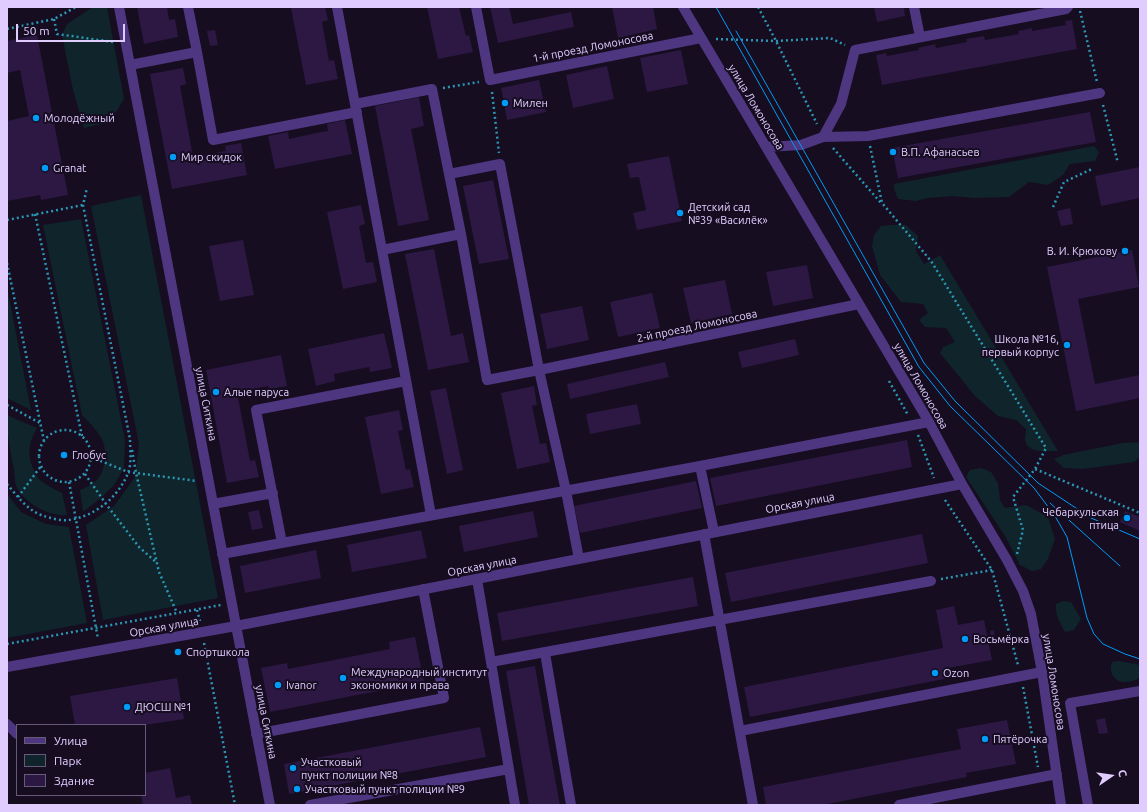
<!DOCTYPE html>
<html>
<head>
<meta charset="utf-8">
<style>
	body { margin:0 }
	#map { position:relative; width:1147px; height:812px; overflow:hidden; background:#160d21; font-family:Ubuntu,sans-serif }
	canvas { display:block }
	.frame { position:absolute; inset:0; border:8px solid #e0ccff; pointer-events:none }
	.legend { position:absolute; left:16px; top:724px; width:130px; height:72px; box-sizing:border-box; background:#160d21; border:1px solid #67597a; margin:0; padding:5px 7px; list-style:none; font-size:12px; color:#e0ccff }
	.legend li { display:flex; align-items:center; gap:8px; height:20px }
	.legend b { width:20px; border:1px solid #67597a }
	.north { position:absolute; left:1091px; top:756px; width:40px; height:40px; -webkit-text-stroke:3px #160d21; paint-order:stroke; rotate:77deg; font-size:11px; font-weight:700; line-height:16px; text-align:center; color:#e0ccff }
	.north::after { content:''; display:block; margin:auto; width:14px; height:18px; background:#e0ccff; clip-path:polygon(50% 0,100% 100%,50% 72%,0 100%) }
	.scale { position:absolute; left:16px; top:24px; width:109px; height:18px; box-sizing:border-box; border:2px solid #e0ccff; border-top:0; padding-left:5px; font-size:12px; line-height:14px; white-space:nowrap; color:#e0ccff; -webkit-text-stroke:3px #160d21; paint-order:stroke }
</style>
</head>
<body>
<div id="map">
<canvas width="1147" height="812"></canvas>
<div class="frame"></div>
<ul class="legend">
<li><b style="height:5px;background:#4e3681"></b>Улица</li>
<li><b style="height:11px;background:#0f242b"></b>Парк</li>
<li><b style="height:11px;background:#2c1842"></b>Здание</li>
</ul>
<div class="north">С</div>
<div class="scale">50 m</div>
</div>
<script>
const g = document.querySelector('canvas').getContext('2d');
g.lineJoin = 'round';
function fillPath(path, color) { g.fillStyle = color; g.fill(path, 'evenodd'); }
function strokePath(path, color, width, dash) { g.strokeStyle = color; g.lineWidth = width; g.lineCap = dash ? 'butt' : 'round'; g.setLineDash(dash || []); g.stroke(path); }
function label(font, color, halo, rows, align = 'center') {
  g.font = font + ' Ubuntu,sans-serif'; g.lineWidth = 4; g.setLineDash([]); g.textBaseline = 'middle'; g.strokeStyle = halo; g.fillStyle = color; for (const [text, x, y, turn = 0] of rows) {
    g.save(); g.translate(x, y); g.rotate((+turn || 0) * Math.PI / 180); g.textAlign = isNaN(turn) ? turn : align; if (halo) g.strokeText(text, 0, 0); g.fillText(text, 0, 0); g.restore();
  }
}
const green = new Path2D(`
	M93 7H107L124 99 110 122 84 128 73 90 62 35 67 24Z
	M1094 146 1099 152 1095 161 1070 164 1063 175 1048 185 1029 182 1009 197 974 198 952 196 928 198 916 201 898 199 894 189V184Z
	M141 195 218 598 103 620 86 525 114 506 135 477 139 444 91 206Z
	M81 219 125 440 124 468 114 485 101 498 83 512 80 490C86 488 96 482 100 476 105 467 107 452 103 442 99 432 90 423 82 415L43 225Z
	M892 225H906L918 236 916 251 924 264 940 255 1058 451C1047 451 1026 454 1025 439 1025 436 1026 432 1026 429L1016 420 998 416 975 396 940 353 943 347 955 342 946 328 925 327 919 320 928 313 923 304 901 302 880 275 872 246 874 235 881 226Z
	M7 287 31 410 7 398Z
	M7 415 37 428C29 442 26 455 34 470 35 473 36 476 38 478 45 485 54 489 62 493L67 515C49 517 24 503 16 486 15 481 14 475 14 470 10 451 7 434 7 415Z
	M1140 442V457L1134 462 1083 469 1064 468 1054 459 1063 455 1123 443Z
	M981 468 991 472 998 483 1000 500 1005 508 1026 505 1048 517 1055 539 1048 559 1041 569 1032 571 1020 565 1005 536 966 477 970 470Z
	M7 494 21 512 46 524 69 527 87 623 7 638Z
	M1063 601 1071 602 1081 619 1074 630 1065 632C1060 623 1055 615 1056 604Z
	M1118 661 1137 664 1140 666V675L1138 679C1135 680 1130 682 1126 682 1114 683 1108 671 1112 662Z`);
const building = new Path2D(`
	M137 7H167L169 20 175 19 178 37 144 44Z
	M294 7H325L328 20 322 22 329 61 334 60 338 79 306 85 291 8Z
	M427 7H459L466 36 469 35 473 52 438 59Z
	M490 7H509L513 24 571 12 574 27 498 43Z
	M612 7H653L657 29 618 38Z
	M874 7H904L905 16 877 22Z
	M1072 20 1077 49 882 85 876 55 886 53 887 56 919 50 918 48 935 44 936 48 967 42 966 39 984 36 985 40 1019 34 1018 31 1032 28V31L1066 25 1065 21Z
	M215 30 218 45 210 46 207 31Z
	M37 35 68 195 41 200 40 195 7 201V121L29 116 20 70 7 73V41Z
	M681 50 688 84 647 92 640 58Z
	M607 66 614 99 573 108 566 75Z
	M183 68 186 84 180 86 193 157 226 151 225 146 241 143 247 175 172 189 150 74Z
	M539 80 546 112 507 120 501 88Z
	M419 97 424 126 411 129 429 220 398 226 375 106Z
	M1090 112 1096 142 898 178 892 148Z
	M345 120 352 154 275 169 268 136 288 132 289 139 321 132 328 131 327 124Z
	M669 156 682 221 637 230 633 213 646 210 639 177 630 178 627 164Z
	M1140 167V198L1101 206 1095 176Z
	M493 180 509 259 479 264 463 186Z
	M361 205 365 224 359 226 365 257 366 263 373 262 377 282 343 289 327 212Z
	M1070 208 1073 224 1061 226 1057 211Z
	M243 240 254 295 220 301 209 246Z
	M434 249 451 336 463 333 469 362 428 370 405 254Z
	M1132 250 1139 287 1078 299 1095 384 1140 375V398L1076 411 1047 267Z
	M807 265 813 298 773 306 766 272Z
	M725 280 732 314 691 323 683 288Z
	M652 293 660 328 618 337 610 302Z
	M582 306 589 340 547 349 540 314Z
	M384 333 392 368 370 372 369 367 334 374 335 381 316 386 308 349Z
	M795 339 799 355 742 368 738 352Z
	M281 355 287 386 269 389 268 386 237 392 250 461 255 460 259 477 227 483 206 370Z
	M665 362 669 377 570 399 567 384Z
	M534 386 537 405 532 406 539 439 540 444 546 443 550 462 517 469 501 393Z
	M446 388 463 470 447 474 430 391Z
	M637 404 641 424 590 434 586 414Z
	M399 410 403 430 398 431 406 470 410 469 414 487 381 494 365 417Z
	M907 440 912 467 716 506 710 478Z
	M696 481 702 508 580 533 574 506Z
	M259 510 263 528 252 530 248 512Z
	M533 511 538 537 464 552 459 526Z
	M1125 511 1140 517V531L1120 522Z
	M421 530 427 558 352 572 347 545Z
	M922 534 928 563 731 602 725 573Z
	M316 550 321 578 245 593 240 566Z
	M693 577 698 606 502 641 497 613Z
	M954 606 958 625 984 620 992 660 948 668 949 678 750 717 744 687 943 648 936 610Z
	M994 630 995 638 991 639 990 631Z
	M415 637 424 682 270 712 261 668 287 663 288 669 390 649 389 642Z
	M535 666 549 746 560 805H529L506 671Z
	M177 678 184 719 145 725H75L70 696Z
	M1105 718 1108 733 1099 734 1096 720Z
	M1007 720 1016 764 966 773 967 777 822 805H766L763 787 961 749 957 729Z
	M480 727 486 757 289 794 284 764Z
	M170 768 176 798 190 795 192 805H143L141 795H145V773Z`);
const path = new Path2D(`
	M758 7 776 41 817 124
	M1080 11 1097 82
	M54 19 57 34 113 42
	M7 29 54 19 76 7
	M716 39 776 41 830 38 845 45
	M443 88 479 82
	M492 92 499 153
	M1103 105 1118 163
	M870 146 882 203 931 261 1046 448 1035 469
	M833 148 881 203
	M1053 207 1064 182 1092 169
	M35 214 82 436
	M7 220 83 205
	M7 263 44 441
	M889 381 908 415
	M7 405 40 423
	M39 456a26 26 0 1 1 52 0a26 26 0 1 1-52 0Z
	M918 435 934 478
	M132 450 136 473 159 572 177 613
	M91 457 128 472 197 481
	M85 474 106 504 139 547 157 563
	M69 482 98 639
	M7 484C17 496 29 512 44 516 50 518 61 521 68 520 94 517 118 498 128 473 132 463 130 450 130 439L83 205 87 188
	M18 497 41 466
	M945 500 992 570 1018 665
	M1017 554 1023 530 1013 497 1035 469 1140 513
	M941 579 992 570
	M197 610 200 621
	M204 643 235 805
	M7 644 221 605
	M1023 687 1038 767`);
const minor = new Path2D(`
	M119 7 270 805
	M337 7 431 515
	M476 7 490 80 701 38
	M683 7 929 422 962 484 1007 560 1023 591 1031 614 1042 672 1061 805
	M914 7 920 37
	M197 52 213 140 357 112
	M130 65 197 52 188 7
	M355 104 432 89 461 234 382 250
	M823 137 841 104 855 50 1066 9 1068 7
	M766 147 801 145 823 137 868 136 1100 93
	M449 174 500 164 539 370 487 380 461 234
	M700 466 929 422
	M213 504 273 493
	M704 534 753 805
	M282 543 256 410 406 381
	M222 554 700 466 714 532
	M579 559 566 491 539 370 859 304
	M477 579 515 805
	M545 653 571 805
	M491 662 931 581
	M7 667 236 626 962 484
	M7 724 17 734
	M740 731 1042 672
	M256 734 444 698 423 589
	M310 805 509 769
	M899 805 1057 774
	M1088 805 1070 703 1140 691`);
const tram = new Path2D(`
	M716 7 919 367 950 406 1034 488 1055 516 1067 537 1087 618 1094 634 1103 644 1125 654 1140 659
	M736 31 924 363 955 401 1038 483 1091 518 1140 539
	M1050 503 1120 566`);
const markers = [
	[505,103,4,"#009bf7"],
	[36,118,4,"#009bf7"],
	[893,152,4,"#009bf7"],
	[173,157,4,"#009bf7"],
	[45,168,4,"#009bf7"],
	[680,213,4,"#009bf7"],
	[1125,251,4,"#009bf7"],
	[1067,345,4,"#009bf7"],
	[216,392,4,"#009bf7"],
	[64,455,4,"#009bf7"],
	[1127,518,4,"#009bf7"],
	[965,639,4,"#009bf7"],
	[178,652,4,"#009bf7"],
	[935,673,4,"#009bf7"],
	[343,678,4,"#009bf7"],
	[278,685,4,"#009bf7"],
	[127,707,4,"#009bf7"],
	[985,739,4,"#009bf7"],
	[293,768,4,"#009bf7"],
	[297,789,4,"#009bf7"]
];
const streetNames = [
	["1-й проезд Ломоносова",593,47,-11],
	["улица Ломоносова",756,107,59],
	["2-й проезд Ломоносова",697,326,-12],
	["улица Ломоносова",921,386,60],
	["улица Ситкина",206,404,79],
	["Орская улица",800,503,-11],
	["Орская улица",482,566,-11],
	["Орская улица",164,627,-10],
	["улица Ломоносова",1054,682,81],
	["улица Ситкина",266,722,79]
];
const poiNames = [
	["Милен",513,103],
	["Молодёжный",44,118],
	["В.П. Афанасьев",901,152],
	["Мир скидок",181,157],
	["Granat",53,168],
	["Детский сад",688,207],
	["№39 «Василёк»",688,220],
	["В. И. Крюкову",1117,251,"right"],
	["Школа №16,",1059,339,"right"],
	["первый корпус",1059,352,"right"],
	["Алые паруса",224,392],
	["Глобус",72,455],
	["Чебаркульская",1119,512,"right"],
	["птица",1119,525,"right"],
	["Восьмёрка",973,639],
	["Спортшкола",186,652],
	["Международный институт",351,672],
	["экономики и права",351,685],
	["Ozon",943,673],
	["Ivanor",286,685],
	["ДЮСШ №1",135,707],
	["Пятёрочка",993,739],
	["Участковый",301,762],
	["пункт полиции №8",301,775],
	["Участковый пункт полиции №9",305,789]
];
fillPath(green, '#0f242b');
fillPath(building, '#2c1842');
strokePath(path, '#2b97b4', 2.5, [2, 3]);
strokePath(minor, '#4e3681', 10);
strokePath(tram, '#009bf7', 1);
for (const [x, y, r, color] of markers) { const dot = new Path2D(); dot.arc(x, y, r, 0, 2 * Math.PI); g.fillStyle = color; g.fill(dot); strokePath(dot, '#160d21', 1.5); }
label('11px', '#e0ccff', '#160d21', streetNames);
label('11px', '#e0ccff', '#160d21', poiNames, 'left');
</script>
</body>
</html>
